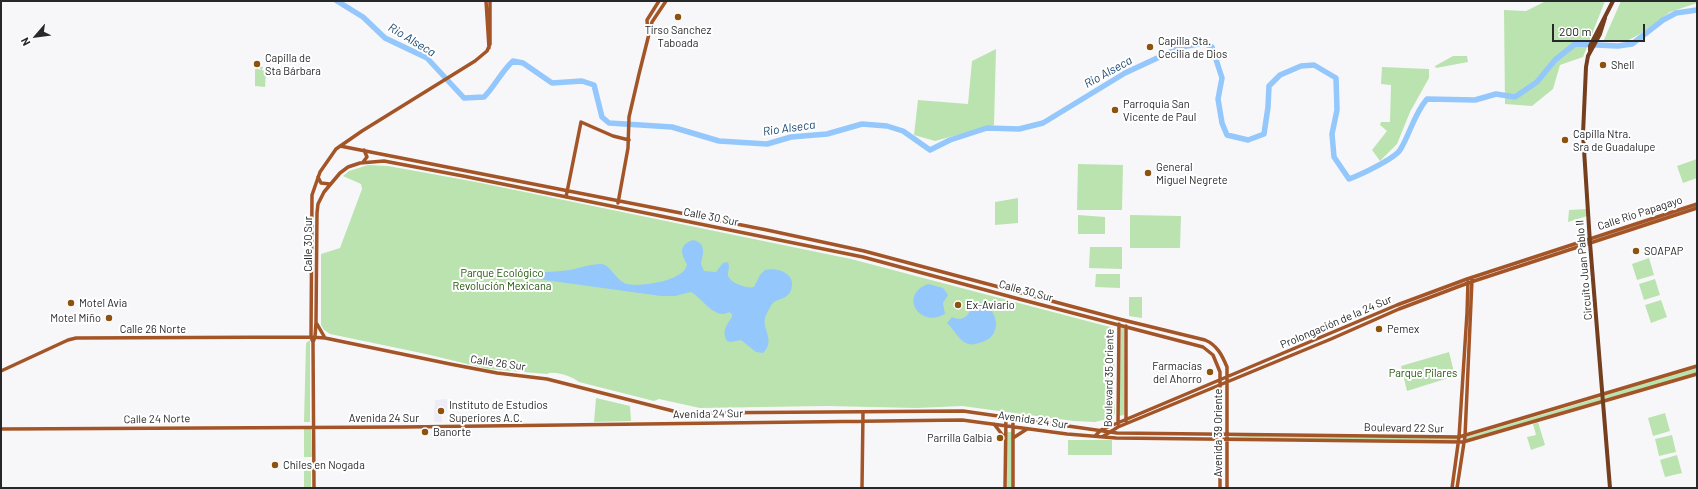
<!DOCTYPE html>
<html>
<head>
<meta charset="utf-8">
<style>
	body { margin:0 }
	#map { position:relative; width:1698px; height:489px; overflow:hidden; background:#f7f7fa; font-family:Barlow,sans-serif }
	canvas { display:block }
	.frame { position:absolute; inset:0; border:2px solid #272829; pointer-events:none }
	.north { position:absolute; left:16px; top:16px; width:40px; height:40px; -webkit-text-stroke:3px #fff; paint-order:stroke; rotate:242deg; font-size:11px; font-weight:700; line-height:16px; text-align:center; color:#272829 }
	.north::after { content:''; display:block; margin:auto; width:14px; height:18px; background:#272829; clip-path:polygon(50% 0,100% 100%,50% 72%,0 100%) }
	.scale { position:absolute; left:1552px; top:24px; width:93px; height:18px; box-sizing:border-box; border:2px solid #272829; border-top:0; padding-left:5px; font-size:12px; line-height:14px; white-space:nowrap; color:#272829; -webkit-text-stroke:3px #fff; paint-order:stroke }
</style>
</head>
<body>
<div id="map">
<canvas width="1698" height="489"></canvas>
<div class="frame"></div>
<div class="north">N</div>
<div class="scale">200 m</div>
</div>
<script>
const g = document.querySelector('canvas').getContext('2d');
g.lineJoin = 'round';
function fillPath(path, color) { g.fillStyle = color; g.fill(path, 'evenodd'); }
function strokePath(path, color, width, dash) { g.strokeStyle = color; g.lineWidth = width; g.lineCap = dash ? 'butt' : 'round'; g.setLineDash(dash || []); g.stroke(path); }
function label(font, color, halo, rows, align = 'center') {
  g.font = font + ' Barlow,sans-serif'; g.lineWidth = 4; g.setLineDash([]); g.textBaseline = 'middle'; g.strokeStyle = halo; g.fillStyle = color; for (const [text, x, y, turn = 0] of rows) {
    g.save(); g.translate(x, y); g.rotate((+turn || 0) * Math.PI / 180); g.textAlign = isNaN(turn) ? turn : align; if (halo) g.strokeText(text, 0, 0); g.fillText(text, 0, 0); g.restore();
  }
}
const built = new Path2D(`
	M447 399V413H442V422H434L435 400Z`);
const green = new Path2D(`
	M1546 1H1605L1583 57 1560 65 1553 89 1532 106 1505 104 1504 10 1526 11Z
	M1621 1H1697V3L1670 12 1640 34 1625 42H1603Z
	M996 49 994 125 935 141 914 135 918 100 968 104 972 61Z
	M1453 56H1467L1468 62 1436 68 1435 66Z
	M259 66 263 67 262 70 266 72 265 87 255 86V70L256 68 261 70Z
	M1382 67 1429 69V78L1410 112 1397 144 1380 161 1372 150 1387 131 1380 125 1381 122H1390L1391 85 1381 84Z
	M1697 159V178L1683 183 1677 166Z
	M1078 164 1123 165 1122 210H1077Z
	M368 165 388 166 476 182 851 259 1110 327 1114 328 1115 333 1114 380 1108 388V394L1112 396 1114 400 1115 413 1111 418 1095 422 1074 421 962 406 917 408 826 406 700 408 659 399 654 401 579 382C573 377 554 370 547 374L488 369 426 354 330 334 324 330 321 325V254L340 248 362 189 361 184 343 176 349 171Z
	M1018 198V223L995 225V202Z
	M1587 209V216L1568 222 1569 210Z
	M1078 215 1105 217V234H1078Z
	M1130 215 1181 216 1180 248H1130Z
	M1090 247H1122V269L1089 268Z
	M1649 258 1654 275 1637 280 1632 264Z
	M1096 274H1120V288L1095 287Z
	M1655 279 1660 295 1644 300 1639 284Z
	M1129 297H1142V318L1129 316Z
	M1661 300 1667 317 1651 323 1645 305Z
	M1121 327H1124V415L1119 416Z
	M310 340V422H304L306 343Z
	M1449 352 1455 376 1407 391 1401 366Z
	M1697 366V374L1605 401 1604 394Z
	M1601 397V400L1465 441 1466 437Z
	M596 398 630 406 631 421 594 422Z
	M1665 413 1670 431 1653 436 1648 418Z
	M1538 422 1545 445 1531 450 1527 437 1536 435 1533 424Z
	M304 429H311L312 457H304Z
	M1007 432H1012V488H1007Z
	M1672 435 1676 452 1659 456 1655 439Z
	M1250 436 1458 438 1457 442 1229 439V437Z
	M1068 440H1112V455H1068Z
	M1677 455 1682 473 1665 477 1660 460Z
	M304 463H311V488H304Z`);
const water = new Path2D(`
	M693 240C707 243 703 254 701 264L704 271 716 272 723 263 728 262C730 267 728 270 728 275 729 283 748 289 754 287L760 275 765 270C778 267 797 274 791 290 788 299 780 298 774 302 771 304 766 315 765 318 762 329 776 341 763 353L756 352 741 340 731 342 727 341C721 332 727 324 732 317V314L729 312C716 321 702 298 691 292L675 296H661L501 274C508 268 513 270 522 269L524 274C539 272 555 272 570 270 580 268 590 264 601 264 610 264 617 282 627 284 640 287 686 281 687 264 681 254 678 245 693 240Z
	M928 284 943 288 948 295 943 303 945 314C918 329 899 294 928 284Z
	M971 301C998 301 1007 337 979 343 973 345 968 345 964 342 957 337 953 328 947 323L952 317C965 323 972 313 971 301Z`);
const river = new Path2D(`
	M337 1 363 17 385 38 427 58 464 98 484 97C495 86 501 72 513 61L523 63 552 83 582 81 594 85 602 117 609 123 672 127 719 141 767 144 791 137 827 134 862 124 887 126 903 131 930 150 950 140 987 128 1019 129 1043 123 1125 73 1181 47 1204 43 1212 47 1222 78 1218 99 1222 123 1227 135 1248 140 1264 134 1268 107 1269 86 1280 75 1301 66 1314 65 1336 78 1337 110 1332 134 1334 157 1349 179C1360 175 1394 159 1400 150 1410 134 1414 114 1427 99L1475 100 1496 94 1515 97 1537 82 1555 60 1575 44 1618 46 1632 44 1663 20 1676 13 1697 10`);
const secondary = new Path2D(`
	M486 1 489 48
	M648 35 647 20 659 1
	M340 146 767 230 864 251 1119 319 1205 340C1217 345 1222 355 1227 367V488
	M363 162 367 157 364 150
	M318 177 321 183 330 184
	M566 197 581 122 613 136 629 140
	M618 203 628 148 629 117 639 74 652 22 666 1
	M317 324 325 338
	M313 342 315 337 316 322 317 213 318 204 324 192 340 173 348 167 360 163 384 161 463 176 863 257 1019 299 1203 347 1213 355 1220 372V488
	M1 371 68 340 76 338 311 337 325 338 450 364 497 373 547 379 681 413H690L963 411 1117 433 1459 437 1697 366
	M1013 418V488
	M1126 421V326
	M994 424 1004 437
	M1118 424 1119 324
	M1 429 405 427 962 420 1067 434 1116 438 1463 442 1697 374
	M1095 436 1101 430 1397 305 1467 279 1697 204
	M1102 437 1118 427 1331 339 1399 309 1468 283 1697 208
	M1013 438 1027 429
	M314 488 313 342 311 337 312 195 320 172 336 149 362 131 475 61 487 51 490 44V1
	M862 488 863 412
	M1005 488 1006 416
	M1452 488 1459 437 1467 313 1468 282
	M1457 488 1465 436 1472 280`);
const primary = new Path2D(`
	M1605 18 1600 34 1588 56 1586 67 1583 134 1590 243 1610 488
	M1590 51V46L1613 1`);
const markers = [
	[678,17,4,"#8d530e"],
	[1150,47,4,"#8d530e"],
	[257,64,4,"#8d530e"],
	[1603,65,4,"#8d530e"],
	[1115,110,4,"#8d530e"],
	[1565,140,4,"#8d530e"],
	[1148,173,4,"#8d530e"],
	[1636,251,4,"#8d530e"],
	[71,303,4,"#8d530e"],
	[958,305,4,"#8d530e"],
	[109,318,4,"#8d530e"],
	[1379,329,4,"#8d530e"],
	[1210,372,4,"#8d530e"],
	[441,411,4,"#8d530e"],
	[425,432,4,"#8d530e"],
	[1000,438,4,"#8d530e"],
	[275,465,4,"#8d530e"]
];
const poiNames = [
	["Tirso Sanchez",678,30,"center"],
	["Taboada",678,43,"center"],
	["Capilla Sta.",1158,41],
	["Cecilia de Dios",1158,54],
	["Capilla de",265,58],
	["Sta Bárbara",265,71],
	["Shell",1611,65],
	["Parroquia San",1123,104],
	["Vicente de Paul",1123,117],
	["Capilla Ntra.",1573,134],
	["Sra de Guadalupe",1573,147],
	["General",1156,167],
	["Miguel Negrete",1156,180],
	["SOAPAP",1644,251],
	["Motel Avia",79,303],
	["Ex-Aviario",966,305],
	["Motel Miño",101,318,"right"],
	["Pemex",1387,329],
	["Farmacias",1202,366,"right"],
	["del Ahorro",1202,379,"right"],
	["Instituto de Estudios",449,405],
	["Superiores A.C.",449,418],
	["Banorte",433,432],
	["Parrilla Galbia",992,438,"right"],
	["Chiles en Nogada",283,465]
];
const streetNames = [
	["Calle Río Papagayo",1640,213,-18],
	["Calle 30 Sur",711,217,11],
	["Calle 30 Sur",308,244,-90],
	["Circuito Juan Pablo II",1584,270,-95],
	["Calle 30 Sur",1026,291,15],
	["Prolongación de la 24 Sur",1336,322,-23],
	["Calle 26 Norte",153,329],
	["Calle 26 Sur",498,363,8],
	["Boulevard 35 Oriente",1109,378,-89],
	["Avenida 24 Sur",708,414,-1],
	["Avenida 24 Sur",384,418],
	["Calle 24 Norte",157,419,-1],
	["Avenida 24 Sur",1033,420,8],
	["Boulevard 22 Sur",1404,428,1],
	["Avenida 39 Oriente",1218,433,-90]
];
const parkNames = [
	["Parque Ecológico",502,273],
	["Revolución Mexicana",502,286],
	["Parque Pilares",1423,373]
];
const waterNames = [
	["Rio Alseca",412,40,31],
	["Rio Alseca",1108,72,-29],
	["Rio Alseca",789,128,-8]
];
fillPath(built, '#ebecf7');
fillPath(green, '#bbe3af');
fillPath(water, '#94c7fc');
strokePath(river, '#94c7fc', 5.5);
strokePath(secondary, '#a45527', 3.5);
strokePath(primary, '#753e1e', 4);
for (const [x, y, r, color] of markers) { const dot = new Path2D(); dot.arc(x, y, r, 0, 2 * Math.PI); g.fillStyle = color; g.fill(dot); strokePath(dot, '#fff', 1.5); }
label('11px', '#272829', '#fff', poiNames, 'left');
label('11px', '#272829', '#fff', streetNames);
label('11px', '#1e5206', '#fff', parkNames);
label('italic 12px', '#17466f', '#fff', waterNames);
</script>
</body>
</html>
